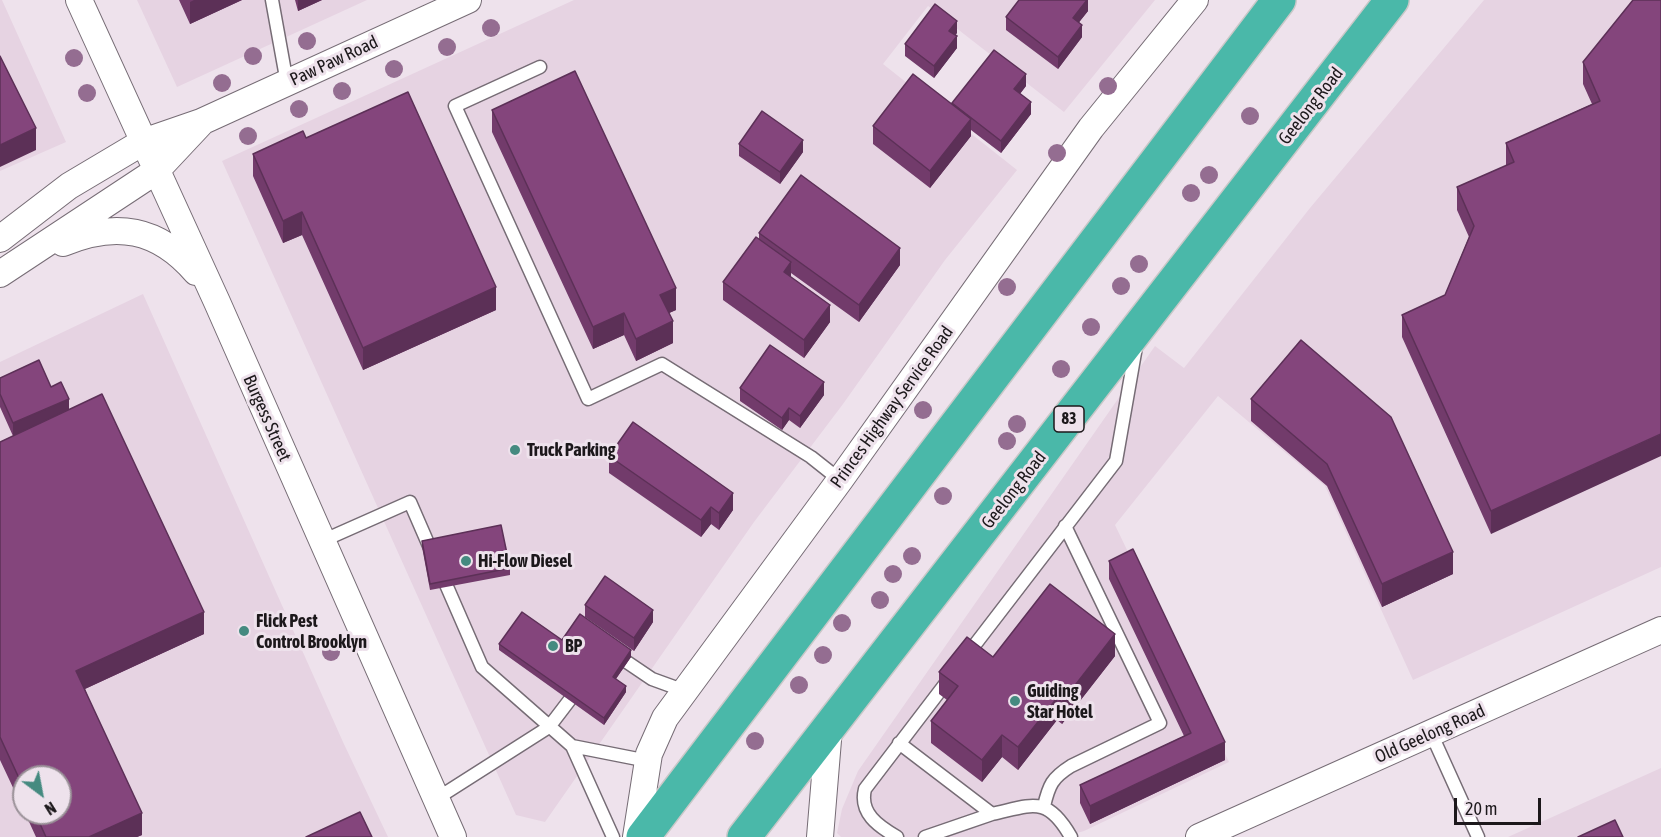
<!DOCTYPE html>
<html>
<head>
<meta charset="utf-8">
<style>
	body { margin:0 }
	#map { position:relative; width:1661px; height:837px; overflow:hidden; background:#eee2ec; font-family:"Asap Condensed",sans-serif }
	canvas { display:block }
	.north { position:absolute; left:12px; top:765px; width:60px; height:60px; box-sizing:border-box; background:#eee2ec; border:2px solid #9a9198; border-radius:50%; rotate:148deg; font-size:16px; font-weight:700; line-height:24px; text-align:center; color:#1c181b }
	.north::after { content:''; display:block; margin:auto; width:21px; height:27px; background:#458a80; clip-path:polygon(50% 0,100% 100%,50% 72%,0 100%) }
	.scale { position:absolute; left:1454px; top:798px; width:87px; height:27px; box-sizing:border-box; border:3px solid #1c181b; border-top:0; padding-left:8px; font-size:18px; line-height:21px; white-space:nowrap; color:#1c181b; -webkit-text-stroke:4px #eee2ec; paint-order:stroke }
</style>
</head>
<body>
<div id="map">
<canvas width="1661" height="837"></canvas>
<div class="north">N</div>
<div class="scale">20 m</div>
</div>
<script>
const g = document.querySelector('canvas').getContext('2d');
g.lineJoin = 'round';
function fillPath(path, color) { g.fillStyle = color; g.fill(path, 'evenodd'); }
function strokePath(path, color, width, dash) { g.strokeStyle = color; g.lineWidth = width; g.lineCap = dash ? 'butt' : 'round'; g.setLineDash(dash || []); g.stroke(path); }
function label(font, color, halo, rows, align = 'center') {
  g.font = font + ' "Asap Condensed",sans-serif'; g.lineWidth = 6; g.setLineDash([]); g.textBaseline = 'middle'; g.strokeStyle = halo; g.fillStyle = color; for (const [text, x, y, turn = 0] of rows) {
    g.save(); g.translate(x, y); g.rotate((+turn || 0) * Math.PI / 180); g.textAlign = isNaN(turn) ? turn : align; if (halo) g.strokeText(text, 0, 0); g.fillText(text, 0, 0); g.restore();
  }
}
const built = new Path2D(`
	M0 0H2L66 142 0 171Z
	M137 0H367L177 87Z
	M574 0H1155L1064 112 928 6 883 64 1017 170 945 260 843 404 754 522 545 822 516 815 222 161Z
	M1484 0H1661V567L1413 680 1325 486 1218 396 1115 525 1229 762 1084 831 1063 837H841L837 833 842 809 858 771 1155 346 1184 368 1310 208Z
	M143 294 343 742 388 837H0V362ZM24 777H60V813H24Z
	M1661 768V837H1508Z`);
const lane = new Path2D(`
	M272 0 287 83
	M540 67 455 106 588 399 662 364 811 457 840 480
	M322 541 410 502 433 555
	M441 573 482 667 572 746 613 837
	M615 654 652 679 685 691
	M967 655 1116 461 1136 347
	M1431 733 1478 837
	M899 743 992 814C1033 805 1047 795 1071 837
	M572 746 648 761
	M436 799 549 727 578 689
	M1044 806C1049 785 1052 778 1071 766L1160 723 1065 526
	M897 837C878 826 859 813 865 789L949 679
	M925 837 992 814`);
const street = new Path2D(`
	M79 0 217 302 453 837
	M0 239 69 186 143 142 201 122 468 0
	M63 243C116 221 158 228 196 272
	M0 274 156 171 201 123
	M636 837 649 754 665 718 840 480 1091 128 1195 0
	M820 837 829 728
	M1199 837 1661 630`);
const highway = new Path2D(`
	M643 837 1279 0
	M744 837 1392 0`);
const trees = [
	[491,28],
	[307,41],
	[447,47],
	[253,56],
	[74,58],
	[394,69],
	[222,83],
	[1108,86],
	[342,91],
	[87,93],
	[299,109],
	[1250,116],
	[248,136],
	[1057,153],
	[1209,175],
	[1191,193],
	[1139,264],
	[1121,286],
	[1007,287],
	[1091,327],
	[1061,369],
	[923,410],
	[1017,424],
	[1007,441],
	[943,496],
	[912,556],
	[893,574],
	[880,600],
	[842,623],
	[331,652],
	[823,655],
	[799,685],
	[755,741]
];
const wall = new Path2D(`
	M179 0H242L190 24Z
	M295 0H322L298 11Z
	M1088 0V11L1079 22 1082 37 1058 69 1006 30V17Z
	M1633 0 1491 534 1402 337V315L1445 295 1469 237 1457 210V187L1506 166V143L1592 104 1583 84V62Z
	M957 33 955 35 957 48 934 78 905 56V44Z
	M1026 86 1020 94 1031 114 1001 153 971 130V136L930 188 873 144V126Z
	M492 110 676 310 669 313 673 343 636 361 624 335 593 349 492 132Z
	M306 138 496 310 363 370 302 235 283 243 253 176V154Z
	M739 144 803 152 780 184 739 156Z
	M759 233 900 265 859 322 791 273V277L830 322 804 358 723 300V282L759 239Z
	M1301 340 1453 574 1382 607 1327 486 1251 421V399Z
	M0 378 51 387 69 410 204 634 85 689 142 835 137 837H36L25 813H60L24 777V811L0 760V442L13 436 0 407Z
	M740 388 824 395 800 428 789 420 782 430 740 401Z
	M609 456 733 510 719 530 711 524 701 537 609 473Z
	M422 541 510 568V575L430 590 422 547Z
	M1109 561 1225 760 1090 824 1080 803V785L1184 736 1109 579Z
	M585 605 653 622 634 651 585 617Z
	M499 644 631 657 616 679 626 692 604 725 499 650Z
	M1115 656 1062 724 1057 720 1018 770 1002 757 982 782 931 743V721L947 700 939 694V672L993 657Z`);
const shadedWall = new Path2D(`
	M194 0H242L190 24V2Z
	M298 0H322L298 11Z
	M1087 0H1088V11L1073 30V18Z
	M957 21V33L949 43V31Z
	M1082 25V37L1058 69V57Z
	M957 36V48L934 78V66Z
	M1026 74V86L1014 101V89Z
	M1031 102V114L1001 153V141Z
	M971 119V136L930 188V171Z
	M36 128V150L0 167V145Z
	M803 140V152L780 184V172Z
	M302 212V235L283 243V221Z
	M900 248V265L859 322V305Z
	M791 262V279L784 272Z
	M496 287V310L363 370V348Z
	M676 288V310L660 317V295Z
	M830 305V322L804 358V340Z
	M624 313V335L593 349V327Z
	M673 321V343L636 361V339Z
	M824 382V395L800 428V416Z
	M69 399V411L13 436V423Z
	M789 408V420L782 430V418Z
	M1661 434V456L1491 534V511Z
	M733 493V510L719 530V513Z
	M711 507V524L701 537V520Z
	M1453 552V574L1382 607V584Z
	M653 610V622L634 651V638Z
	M204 612V634L76 693V671Z
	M1115 634V656L1062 724V702Z
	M631 650V657L613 683V677Z
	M626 686V692L604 725V718Z
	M1057 698V720L1018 770V747Z
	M1002 735V757L982 782V760Z
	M1225 742V760L1090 824V806Z
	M142 813V835L137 837H89Z`);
const building = new Path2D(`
	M1019 0H1087L1073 18 1082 25 1058 57 1006 17Z
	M1633 0H1661V434L1491 511 1402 315 1445 295 1474 226 1457 187 1514 162 1506 143 1600 101 1583 62Z
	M935 4 957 21 949 31 957 36 934 66 905 44Z
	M994 50 1026 74 1014 89 1031 102 1001 141 952 103Z
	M0 56 36 128 0 145Z
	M575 71 676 288 660 295 673 321 636 339 624 313 593 327 492 110Z
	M913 74 971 119 930 171 873 126Z
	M408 92 496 287 363 348 302 212 283 221 253 154 303 131 306 138Z
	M762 111 803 140 780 172 739 144Z
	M801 175 900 248 859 305 759 233Z
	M756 237 791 262 784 272 830 305 804 340 723 282Z
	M1301 340 1391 417 1453 552 1382 584 1327 464 1251 399Z
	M770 345 824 382 800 416 789 408 782 418 740 388Z
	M39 360 51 387 61 382 69 399 13 423 0 394V378Z
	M102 394 204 612 76 671 142 813 89 837H46L35 813H60V777H24V789L0 737V442Z
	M633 422 733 493 719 513 711 507 701 520 609 456Z
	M501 525 510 568 430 584 422 541Z
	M1133 549 1225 742 1090 806 1080 785 1191 733 1109 561Z
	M605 576 653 610 634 638 585 605Z
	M1050 584 1115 634 1062 702 1057 698 1018 747 1002 735 982 760 931 721 958 686 939 672 967 637 993 657Z
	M522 612 562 640 580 614 631 650 613 677 626 686 604 718 499 644Z
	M360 812 372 837H306Z
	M1615 820 1623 837H1578Z`);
const markers = [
	[515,450,6,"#458a80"],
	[466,561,6,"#458a80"],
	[244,631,6,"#458a80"],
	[553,646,6,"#458a80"],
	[1015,701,6,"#458a80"]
];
const shields = [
	[1069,419,30]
];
const shieldNames = [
	["83",1069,419]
];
const streetNames = [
	["Paw Paw Road",334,61,-25],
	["Geelong Road",1311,106,-52],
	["Princes Highway Service Road",892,407,-54],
	["Burgess Street",267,418,66],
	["Geelong Road",1014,490,-52],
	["Old Geelong Road",1430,734,-24]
];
const poiNames = [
	["Truck Parking",527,450],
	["Hi-Flow Diesel",478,561],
	["Flick Pest",256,621],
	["Control Brooklyn",256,642],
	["BP",565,646],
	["Guiding",1027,691],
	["Star Hotel",1027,712]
];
fillPath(built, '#e6d3e2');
strokePath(lane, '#766c75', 15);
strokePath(street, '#766c75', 28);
strokePath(highway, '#c9c8c8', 36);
strokePath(lane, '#fff', 12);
strokePath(street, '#fff', 26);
strokePath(highway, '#4ab8a9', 33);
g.fillStyle = '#946d91';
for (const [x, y] of trees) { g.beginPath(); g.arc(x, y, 9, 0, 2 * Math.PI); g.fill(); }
fillPath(wall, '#723b6b');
fillPath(shadedWall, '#5c3057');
fillPath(building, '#84457c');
strokePath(building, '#5c3057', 1.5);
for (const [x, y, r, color] of markers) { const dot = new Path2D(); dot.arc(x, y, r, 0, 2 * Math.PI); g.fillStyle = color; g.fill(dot); strokePath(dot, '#eee2ec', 2); }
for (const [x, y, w] of shields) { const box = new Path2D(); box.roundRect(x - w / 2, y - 13, w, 26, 4.5); g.fillStyle = '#eee2ec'; g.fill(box); strokePath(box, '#1c181b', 1.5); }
label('bold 16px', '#1c181b', null, shieldNames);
label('18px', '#1c181b', '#eee2ec', streetNames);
label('bold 18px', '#1c181b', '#eee2ec', poiNames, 'left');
</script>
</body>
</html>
